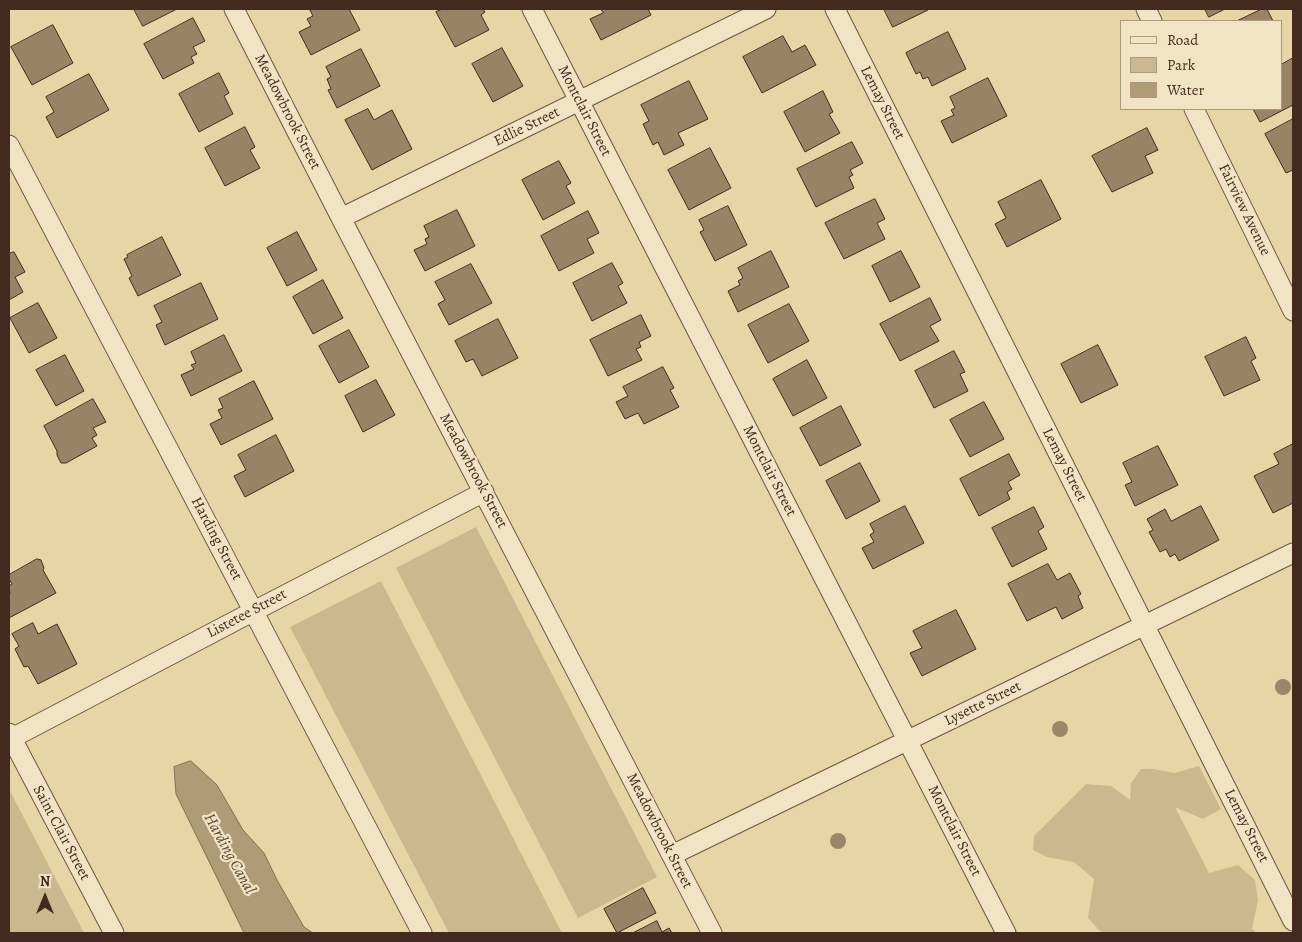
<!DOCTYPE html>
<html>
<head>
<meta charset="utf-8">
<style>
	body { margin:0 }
	#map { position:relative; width:1302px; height:942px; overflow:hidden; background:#e8d5a5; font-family:Alegreya,serif }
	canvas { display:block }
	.frame { position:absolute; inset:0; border:10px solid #442a1e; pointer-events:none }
	.legend { position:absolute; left:1120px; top:20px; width:162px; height:90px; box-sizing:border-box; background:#f0e4c4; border:1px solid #ab9a82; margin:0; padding:6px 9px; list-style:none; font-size:15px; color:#442a1e }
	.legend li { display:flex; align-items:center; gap:10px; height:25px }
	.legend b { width:25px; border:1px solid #ab9a82 }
	.north { position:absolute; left:20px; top:872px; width:50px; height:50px; -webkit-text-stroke:4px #f0e4c4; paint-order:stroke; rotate:0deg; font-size:14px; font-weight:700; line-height:20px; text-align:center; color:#442a1e }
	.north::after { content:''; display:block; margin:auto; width:18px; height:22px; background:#442a1e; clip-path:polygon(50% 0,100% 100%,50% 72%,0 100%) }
</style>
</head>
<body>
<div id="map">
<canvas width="1302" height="942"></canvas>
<div class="frame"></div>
<ul class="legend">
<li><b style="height:6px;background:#f0e4c4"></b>Road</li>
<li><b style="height:14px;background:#ccb88e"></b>Park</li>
<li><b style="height:14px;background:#b09b77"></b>Water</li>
</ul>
<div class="north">N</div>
</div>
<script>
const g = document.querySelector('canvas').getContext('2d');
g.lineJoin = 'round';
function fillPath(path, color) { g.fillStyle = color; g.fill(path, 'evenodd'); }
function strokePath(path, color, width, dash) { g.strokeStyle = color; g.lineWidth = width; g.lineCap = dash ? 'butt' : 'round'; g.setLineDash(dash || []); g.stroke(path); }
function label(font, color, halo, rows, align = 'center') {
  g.font = font + ' Alegreya,serif'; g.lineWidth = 4.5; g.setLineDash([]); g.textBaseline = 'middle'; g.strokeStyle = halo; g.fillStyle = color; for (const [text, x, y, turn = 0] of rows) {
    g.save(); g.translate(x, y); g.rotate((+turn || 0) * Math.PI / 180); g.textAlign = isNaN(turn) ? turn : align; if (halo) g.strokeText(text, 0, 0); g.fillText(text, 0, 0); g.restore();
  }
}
const green = new Path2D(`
	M476 527 657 877 578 918 396 568Z
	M381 581 562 933H449L290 627Z
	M1199 766 1221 809 1203 819 1175 807 1209 873 1238 865 1255 880 1258 900 1252 929 1257 933H1105L1100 931 1088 918 1094 879 1074 862 1047 857 1033 850 1034 836 1086 784 1111 786 1130 800 1131 783 1141 769H1153L1175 773Z
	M9 789 84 933H9Z`);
const water = new Path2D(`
	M191 761 217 785 243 830 264 853 277 880 304 927 313 933H244L176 794 174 767Z`);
const building = new Path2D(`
	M134 9H177L143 26Z
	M313 9H349L360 30 311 55 299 32 311 26 307 19 313 16 310 10Z
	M443 9H483L485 12 481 15 489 30 455 47 436 12Z
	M601 9H648L651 15 601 40 590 19 603 13Z
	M884 9H927L928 10 893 27Z
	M1205 9H1225L1209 17Z
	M1262 9H1267L1273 21H1237Z
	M193 18 205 41 193 47 197 54 191 57 194 63 163 79 144 44Z
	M53 25 73 63 32 85 11 47Z
	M948 32 966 69 932 86 928 77 923 79 920 72 916 74 906 53Z
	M783 36 792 52 805 45 816 65 762 93 743 57Z
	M502 48 523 86 493 102 472 64Z
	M361 49 380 86 337 108 328 90 331 89 327 79 331 77 326 67Z
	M1293 58V105L1260 122 1253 109H1281V65Z
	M219 73 229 93 224 96 233 114 199 132 179 94Z
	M89 74 109 110 57 138 46 117 54 112 46 97Z
	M988 78 1007 116 952 143 941 121 954 115 951 110 955 108 950 97Z
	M689 81 708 119 678 133 684 145 664 155 658 142 653 145 643 124 649 121 641 105Z
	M823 91 833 112 829 114 840 133 805 152 784 112Z
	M368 109 374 120 392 110 412 149 372 170 345 120Z
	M1293 119V170L1286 173 1265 134Z
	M245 127 255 147 250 150 260 168 225 186 205 148Z
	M1147 128 1158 150 1145 156 1153 173 1112 192 1092 156Z
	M852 142 863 163 850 170 853 175 849 177 854 188 816 207 797 169Z
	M710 148 731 188 689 210 668 170Z
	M559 161 571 183 566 186 575 203 543 220 522 180Z
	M1041 180 1061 219 1007 247 995 224 1006 218 998 202Z
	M875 199 885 219 877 223 885 239 844 259 825 223Z
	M728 206 747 245 715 261 700 232 704 230 699 220Z
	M457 210 475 246 425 271 414 250 427 244 425 239 429 237 424 226Z
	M588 211 599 233 587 239 594 253 559 271 541 236Z
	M297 232 317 270 287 286 267 248Z
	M162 237 181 275 138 296 129 278 132 276 124 259 128 257 127 255Z
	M771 251 789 287 738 312 728 291 740 285 738 281 743 278 738 268Z
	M901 251 920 287 890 302 872 266Z
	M14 252 25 272 15 277 23 292 9 300V254Z
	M612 263 623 283 618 286 627 303 592 321 573 283Z
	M471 264 492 303 449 325 438 304 445 300 435 282Z
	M323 280 343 318 313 334 293 297Z
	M201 283 218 319 165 345 156 325 162 322 154 306Z
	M930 298 941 320 930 326 939 341 900 361 880 324Z
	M38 303 57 338 29 353 10 318Z
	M789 304 809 341 768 363 748 325Z
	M641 315 651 336 639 342 641 347 636 349 642 360 608 376 590 340Z
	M498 319 518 358 482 376 473 359 466 362 455 341Z
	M349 330 369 367 339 383 319 346Z
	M224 335 242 371 191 396 181 375 194 369 191 365 196 363 191 352Z
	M1246 337 1256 358 1251 361 1260 380 1224 396 1205 357Z
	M1098 345 1118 385 1081 403 1061 364Z
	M954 351 965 372 960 374 968 391 934 408 915 371Z
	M65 355 84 391 56 406 36 370Z
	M807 360 827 398 793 416 773 379Z
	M663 367 674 388 670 390 679 407 644 424 638 413 625 419 616 402 628 396 623 387Z
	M376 380 395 415 363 432 345 396Z
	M254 381 273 419 221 445 210 424 222 418 218 410 223 408 219 399Z
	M93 399 106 422 93 428 97 435 92 438 97 446 66 463H61L57 455V451L44 426Z
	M984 402 1004 439 970 457 950 420Z
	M841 406 861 445 820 466 800 428Z
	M276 435 294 471 245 497 234 476 246 470 238 455Z
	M1293 444V503L1273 513 1254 476 1279 464 1274 454Z
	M1158 446 1178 485 1135 506 1125 485 1132 482 1123 463Z
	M1009 454 1020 475 1008 482 1012 489 1007 492 1010 499 979 516 960 479Z
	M860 463 880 501 846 519 826 481Z
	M905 506 924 543 873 569 862 548 874 542 870 535 874 532 870 524Z
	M1201 506 1219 540 1179 561 1175 554 1170 557 1166 549 1160 552 1149 532 1153 530 1147 519 1165 509 1171 521Z
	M1034 507 1044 527 1038 531 1047 549 1012 567 992 528Z
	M37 559 41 560 44 568 43 570 56 593 9 618V595L10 594 9 586 12 584 9 579V575Z
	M1048 564 1057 580 1070 573 1081 594 1078 596 1083 608 1062 619 1056 607 1027 621 1008 584Z
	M956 610 976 649 922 676 910 653 922 648 913 631Z
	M33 623 38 634 57 624 77 664 38 684 28 666 24 667 15 649 19 646 12 634Z
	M643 888 656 913 617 933 604 909Z
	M657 921 662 932 669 928 672 933H633Z`);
const street = new Path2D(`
	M234 9 341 218 712 933
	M532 9 1006 933
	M835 9 1293 921
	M1146 9 1152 21
	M1194 109 1293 311
	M9 145 422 933
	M341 218 766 9
	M9 733 114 933
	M12 738 254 611 484 492
	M672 855 1293 553`);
const trees = [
	[1283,687],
	[1060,729],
	[838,841]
];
const streetNames = [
	["Lemay Street",882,103,63],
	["Montclair Street",584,111,63],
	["Meadowbrook Street",287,112,63],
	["Edlie Street",527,127,-26],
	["Fairview Avenue",1244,210,64],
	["Lemay Street",1064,465,63],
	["Meadowbrook Street",473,471,62],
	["Montclair Street",769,471,63],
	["Harding Street",216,539,62],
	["Listetee Street",247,614,-28],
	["Lysette Street",983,704,-26],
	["Lemay Street",1246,826,63],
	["Meadowbrook Street",659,831,63],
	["Montclair Street",954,831,63],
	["Saint Clair Street",61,833,62]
];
const waterNames = [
	["Harding Canal",229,854,61]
];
fillPath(green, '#ccb88e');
fillPath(water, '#b09b77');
strokePath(water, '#856e53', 1);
fillPath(building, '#998364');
strokePath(building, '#442a1e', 1);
strokePath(street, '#6d5540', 21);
strokePath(street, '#f0e4c4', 19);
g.fillStyle = '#9d8667';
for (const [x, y] of trees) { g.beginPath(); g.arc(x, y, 8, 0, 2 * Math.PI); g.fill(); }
label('15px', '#442a1e', '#f0e4c4', streetNames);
label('italic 16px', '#5f4634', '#f0e4c4', waterNames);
</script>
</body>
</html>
